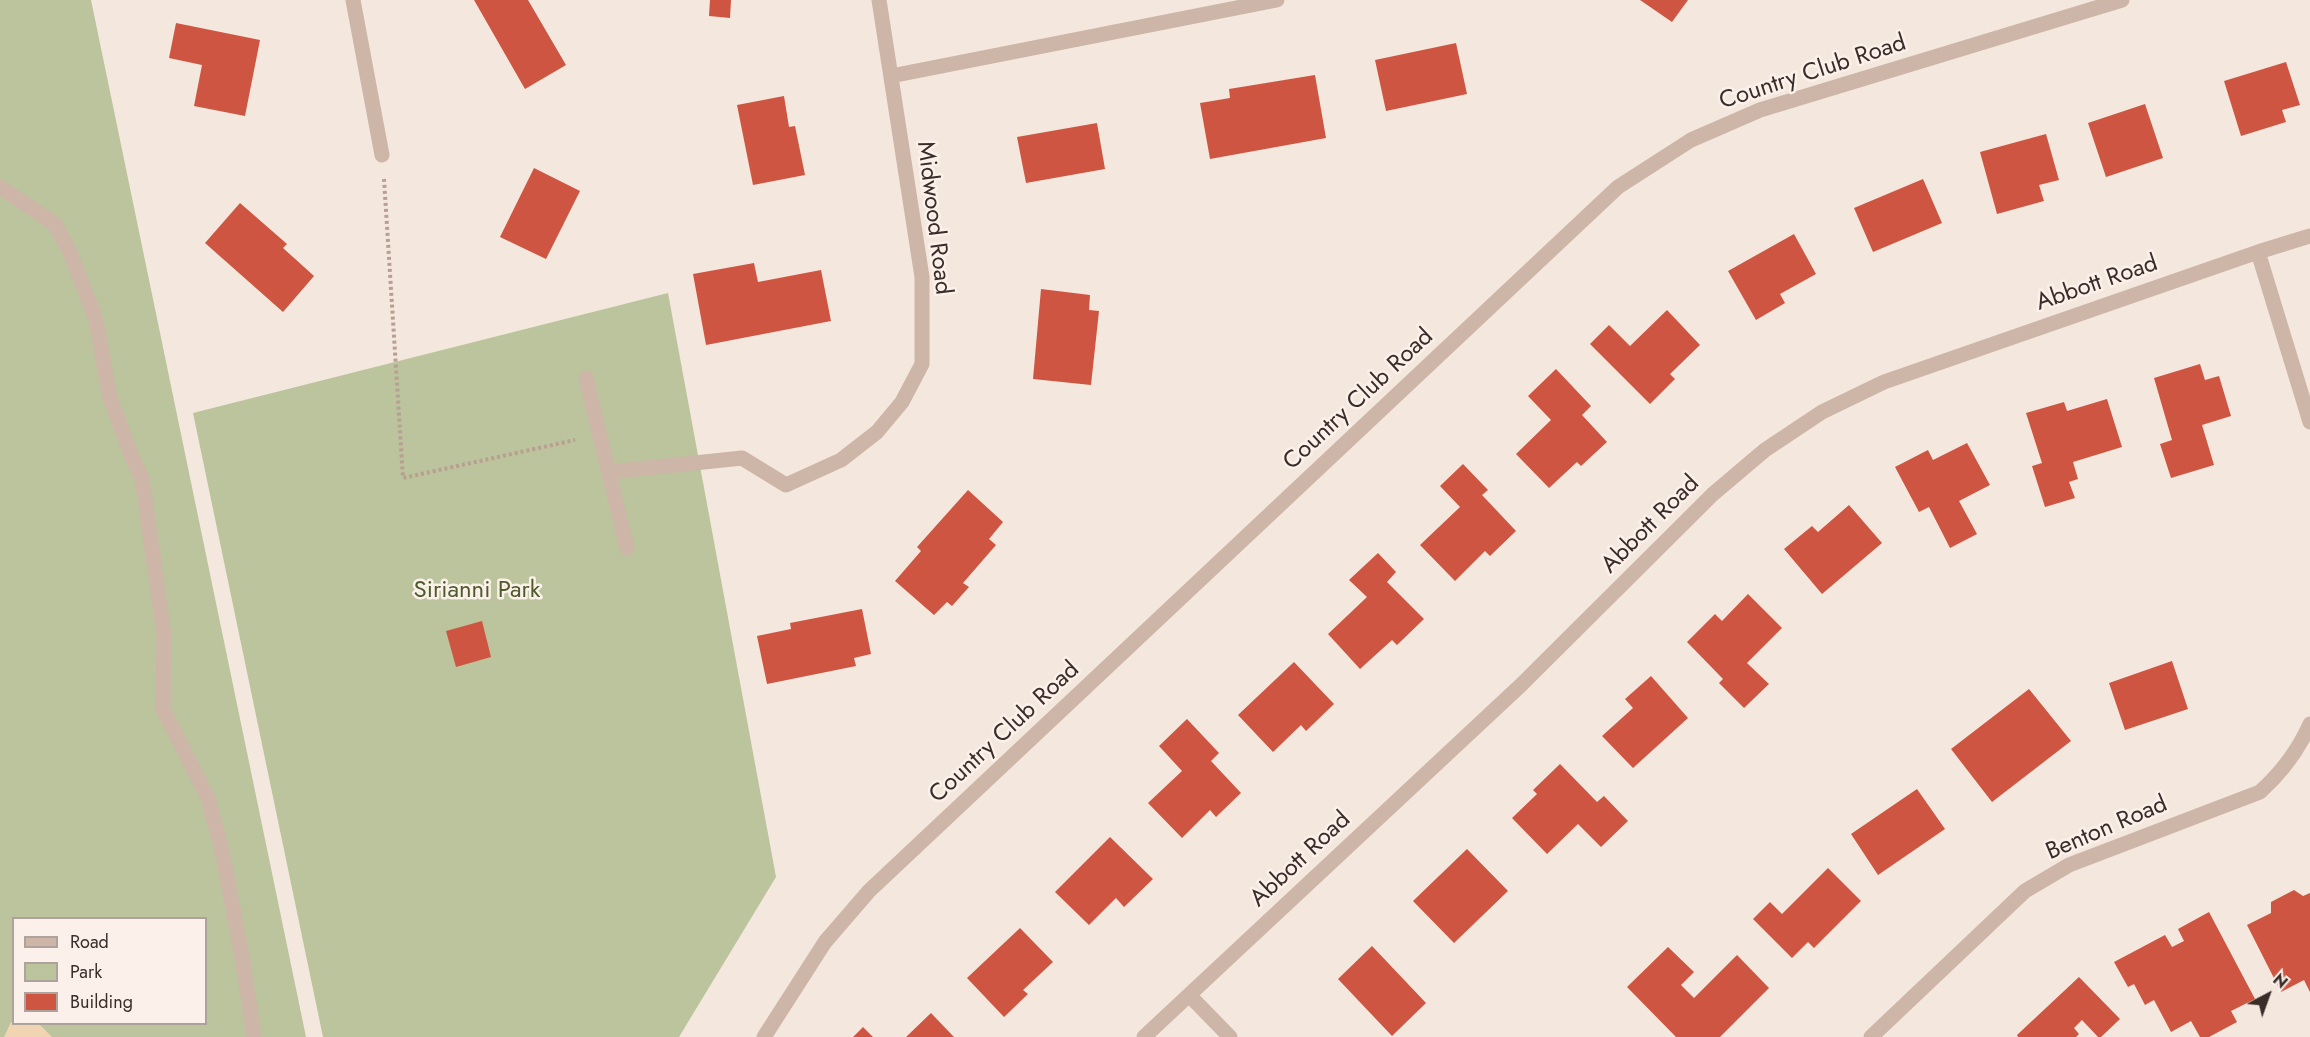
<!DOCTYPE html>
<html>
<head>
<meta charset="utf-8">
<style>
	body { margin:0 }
	#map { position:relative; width:2310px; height:1037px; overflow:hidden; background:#f4e7dd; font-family:Jost,sans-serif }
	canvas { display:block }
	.legend { position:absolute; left:12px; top:917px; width:195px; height:108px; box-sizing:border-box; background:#fbf1ea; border:2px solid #aea29d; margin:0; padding:8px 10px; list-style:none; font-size:18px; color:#3a2c29 }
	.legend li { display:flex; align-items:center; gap:12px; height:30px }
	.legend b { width:30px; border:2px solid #aea29d }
	.north { position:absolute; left:2238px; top:965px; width:60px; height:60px; -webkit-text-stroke:4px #fbf1ea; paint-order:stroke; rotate:41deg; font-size:16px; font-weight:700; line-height:24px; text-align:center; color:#3a2c29 }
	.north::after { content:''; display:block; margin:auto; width:21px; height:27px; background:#3a2c29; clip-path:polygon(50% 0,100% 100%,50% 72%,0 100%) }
</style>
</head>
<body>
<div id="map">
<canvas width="2310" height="1037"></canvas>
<ul class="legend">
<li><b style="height:8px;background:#cdb5a8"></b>Road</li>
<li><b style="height:16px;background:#bbc49c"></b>Park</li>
<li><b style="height:16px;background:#ce5541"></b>Building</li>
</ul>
<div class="north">N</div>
</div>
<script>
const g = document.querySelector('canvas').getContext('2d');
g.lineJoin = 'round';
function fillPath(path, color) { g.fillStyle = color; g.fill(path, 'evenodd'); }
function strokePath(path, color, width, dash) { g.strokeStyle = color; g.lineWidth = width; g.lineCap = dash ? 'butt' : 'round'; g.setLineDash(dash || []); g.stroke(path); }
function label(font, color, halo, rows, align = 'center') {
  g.font = font + ' Jost,sans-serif'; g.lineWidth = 5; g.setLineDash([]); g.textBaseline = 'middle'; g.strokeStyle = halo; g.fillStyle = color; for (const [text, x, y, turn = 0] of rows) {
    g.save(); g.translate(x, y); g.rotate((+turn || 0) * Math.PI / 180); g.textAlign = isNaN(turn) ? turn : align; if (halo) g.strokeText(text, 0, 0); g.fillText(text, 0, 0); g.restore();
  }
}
const green = new Path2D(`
	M0 0H91L306 1037H0ZM14 918H206V1024H14Z
	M668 293 776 877 679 1037H323L193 413Z`);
const sand = new Path2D(`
	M11 1022 39 1024 52 1037H4Z`);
const building = new Path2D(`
	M474 0H528L566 65 525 89Z
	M710 0H731L730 18 709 16Z
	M1640 0H1688L1672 22Z
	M176 23 260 40 245 116 194 106 202 65 169 58Z
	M1456 43 1467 94 1386 111 1375 60Z
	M2286 62 2300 105 2282 110 2286 122 2241 136 2224 81Z
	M1315 75 1326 138 1210 159 1200 103 1230 98 1229 89Z
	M784 96 789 127 795 126 805 175 753 185 737 105Z
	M2145 104 2163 158 2106 177 2088 123Z
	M1097 123 1105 169 1026 183 1017 137Z
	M2046 134 2059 180 2039 185 2044 201 1997 214 1980 152Z
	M534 168 580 191 546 259 500 237Z
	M1923 179 1942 223 1873 252 1854 208Z
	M240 203 287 244 283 248 314 276 283 312 205 243Z
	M1794 234 1816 274 1780 294 1785 303 1756 320 1728 271Z
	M754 263 758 282 821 270 831 321 706 345 693 274Z
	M1041 289 1090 295 1089 310 1099 311 1091 385 1033 379Z
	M1667 310 1700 345 1670 374 1675 379 1650 404 1590 344 1609 325 1630 346Z
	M2200 364 2205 380 2219 376 2231 416 2202 425 2214 465 2171 478 2160 444 2172 440 2154 378Z
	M1556 369 1591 406 1582 415 1607 442 1581 466 1577 462 1549 488 1516 454 1551 420 1528 396Z
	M2107 399 2122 447 2073 462 2078 479 2069 482 2075 498 2045 507 2032 466 2042 463 2026 413 2064 402 2067 411Z
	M1967 443 1990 485 1959 501 1977 534 1950 548 1929 507 1919 512 1895 467 1928 450 1933 460Z
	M1463 464 1488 490 1482 495 1516 531 1490 556 1485 551 1455 581 1420 545 1460 507 1440 486Z
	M968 490 1003 522 989 539 996 545 963 583 969 587 952 606 947 602 934 615 895 581 921 551 917 547Z
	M1849 505 1882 543 1822 594 1784 549 1812 526 1818 532Z
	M1378 553 1396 572 1387 582 1424 619 1397 645 1392 640 1360 669 1328 634 1367 597 1349 580Z
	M1748 594 1782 628 1747 663 1769 684 1744 708 1719 683 1723 679 1687 642 1715 614 1722 621Z
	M862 609 871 654 854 658 856 666 767 684 757 636 791 629 790 623Z
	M482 621 491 657 456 667 446 631Z
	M2172 661 2188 709 2125 730 2109 683Z
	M1294 662 1334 704 1306 731 1301 725 1273 752 1238 715Z
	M1651 676 1688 718 1633 768 1602 736 1633 708 1625 699Z
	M2029 689 2071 741 1992 802 1951 749Z
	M1187 719 1219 753 1211 761 1241 793 1216 817 1210 810 1182 838 1148 803 1182 771 1159 746Z
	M1560 764 1597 802 1604 796 1628 821 1601 847 1578 824 1547 854 1512 818 1537 794 1533 790Z
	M1917 789 1945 829 1878 875 1851 834Z
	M1110 837 1153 879 1124 907 1116 898 1089 925 1055 892Z
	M1467 849 1508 891 1454 943 1413 901Z
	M1828 868 1861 901 1814 948 1808 942 1792 958 1753 919 1770 902 1782 914Z
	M2294 890 2303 896 2310 893V992L2304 980 2281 992 2247 925 2271 913V902Z
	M2209 912 2255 999 2231 1011 2237 1022 2209 1037H2200L2191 1021 2171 1032 2154 1000 2145 1005 2134 984 2128 987 2114 962 2165 935 2172 947 2184 941 2178 929Z
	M1020 928 1053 962 1023 990 1028 994 1004 1017 967 978Z
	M1372 946 1426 1003 1392 1036 1338 979Z
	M1668 947 1694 972 1681 985 1694 998 1737 955 1769 988 1720 1037H1676L1627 987Z
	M2079 977 2120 1019 2101 1037H2098L2082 1020 2074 1028 2079 1034 2076 1037H2018L2017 1035Z
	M931 1013 954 1037H906Z
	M863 1027 873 1037H853Z`);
const path = new Path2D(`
	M384 179 403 478 575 440`);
const minor = new Path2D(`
	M353 0 382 155
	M891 76 1277 0
	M0 187 55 224 70 252 96 320 110 397 132 457 142 478 164 634 163 709 208 798 222 850 243 962 254 1037
	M2258 252 2310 422
	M586 378 627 548
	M609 472 742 458 786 485 841 460 877 432 902 402 922 364V277L879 0
	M1189 995 1230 1037
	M764 1037 825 942 869 891 1618 187 1691 140 1760 110 2122 0
	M1144 1037 1521 685 1713 494 1765 450 1822 412 1884 382 2258 252 2310 236
	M1871 1037 2025 891 2069 865 2260 792C2282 772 2298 751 2310 724`);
const streetNames = [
	["Country Club Road",1813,73,-18],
	["Midwood Road",933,218,83],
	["Abbott Road",2097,284,-19],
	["Country Club Road",1359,400,-43],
	["Abbott Road",1651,525,-45],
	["Country Club Road",1005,733,-43],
	["Benton Road",2107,829,-23],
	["Abbott Road",1301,860,-43]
];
const parkNames = [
	["Sirianni Park",477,591]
];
fillPath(green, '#bbc49c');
fillPath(sand, '#f1d5b2');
fillPath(building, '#ce5541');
strokePath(path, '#b99f92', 4, [3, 3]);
strokePath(minor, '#cdb5a8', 15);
label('24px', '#3a2c29', '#fbf1ea', streetNames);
label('24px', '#4d5a2a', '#fbf1ea', parkNames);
</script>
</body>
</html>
